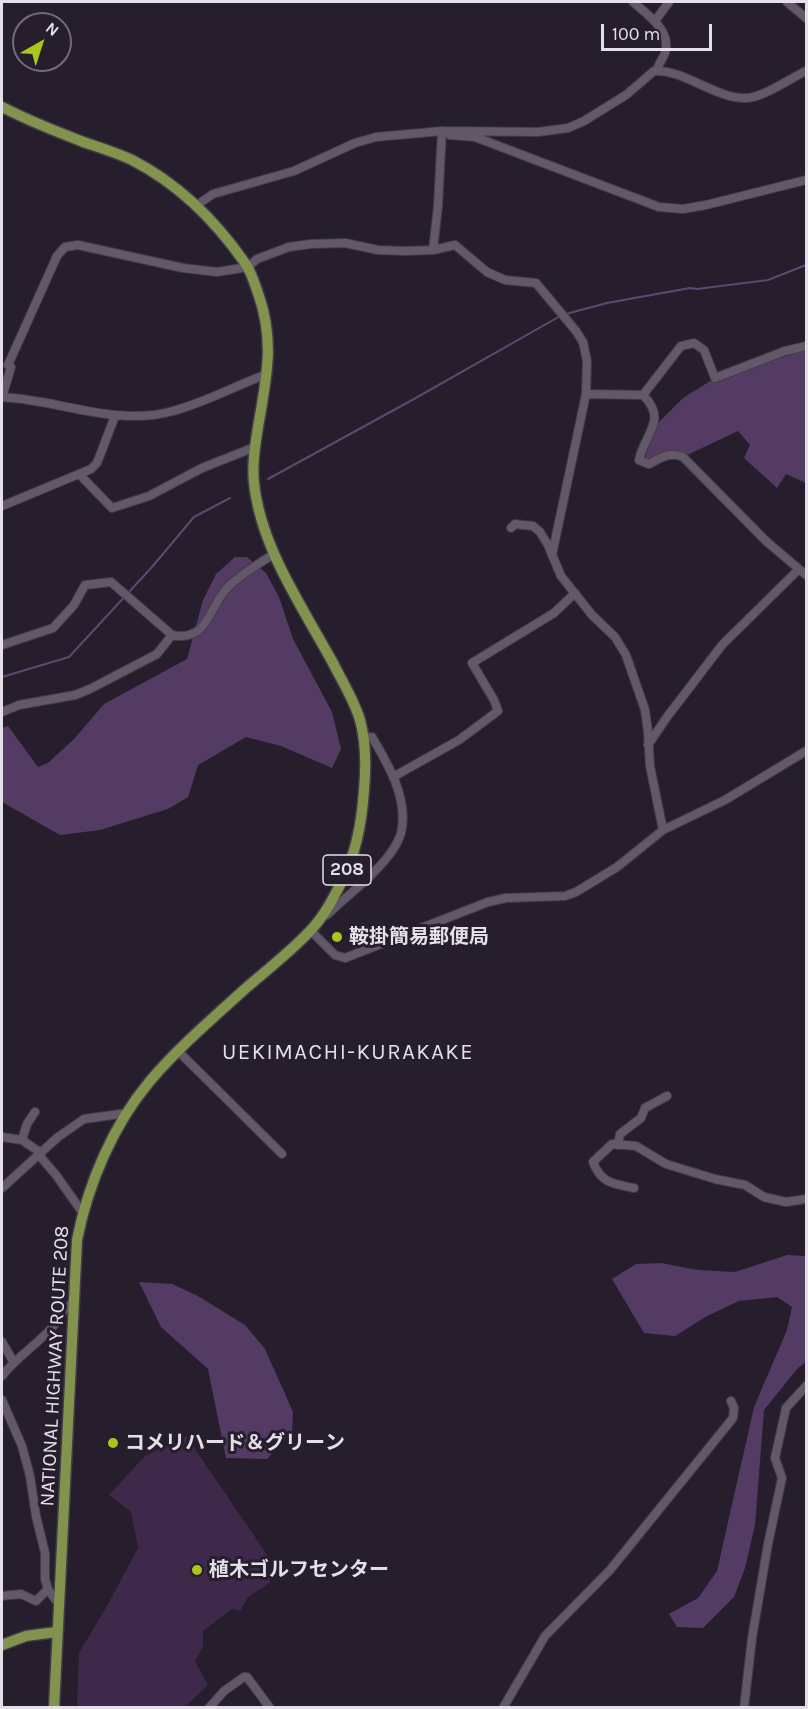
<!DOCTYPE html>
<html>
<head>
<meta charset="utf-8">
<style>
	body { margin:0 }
	#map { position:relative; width:808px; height:1709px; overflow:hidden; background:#271e2d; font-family:Karla,sans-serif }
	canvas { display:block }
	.frame { position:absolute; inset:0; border:3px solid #e5dfe9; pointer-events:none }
	.north { position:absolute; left:12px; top:12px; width:60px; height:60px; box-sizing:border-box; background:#271e2d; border:2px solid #736b78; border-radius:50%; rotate:39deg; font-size:16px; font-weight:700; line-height:24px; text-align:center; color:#e5dfe9 }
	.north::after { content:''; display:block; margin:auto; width:21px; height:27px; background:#a9c71a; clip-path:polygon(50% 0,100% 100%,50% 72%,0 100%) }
	.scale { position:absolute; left:601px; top:24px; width:111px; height:27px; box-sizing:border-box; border:3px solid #e5dfe9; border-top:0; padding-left:8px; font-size:18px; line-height:21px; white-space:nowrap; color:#e5dfe9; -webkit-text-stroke:4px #271e2d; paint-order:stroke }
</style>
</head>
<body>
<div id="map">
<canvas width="808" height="1709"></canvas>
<div class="frame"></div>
<div class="north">N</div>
<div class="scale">100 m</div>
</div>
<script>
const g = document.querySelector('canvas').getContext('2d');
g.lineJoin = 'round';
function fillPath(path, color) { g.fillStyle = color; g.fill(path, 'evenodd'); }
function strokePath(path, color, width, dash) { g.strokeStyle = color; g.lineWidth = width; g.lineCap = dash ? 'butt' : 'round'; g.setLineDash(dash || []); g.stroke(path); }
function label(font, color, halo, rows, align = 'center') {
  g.font = font + ' Karla,"Noto Sans JP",sans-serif'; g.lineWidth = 6; g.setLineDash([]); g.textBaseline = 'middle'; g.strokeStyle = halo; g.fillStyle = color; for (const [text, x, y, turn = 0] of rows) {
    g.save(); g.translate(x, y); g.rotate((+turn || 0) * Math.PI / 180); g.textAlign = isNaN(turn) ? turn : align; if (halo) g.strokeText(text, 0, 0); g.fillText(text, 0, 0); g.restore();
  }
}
const green = new Path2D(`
	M186 1436 268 1556 270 1583 248 1597 240 1611 232 1609 203 1631V1647L195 1661 208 1685 185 1707H77L79 1653 108 1604 138 1548 131 1512 109 1495 145 1456Z`);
const forest = new Path2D(`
	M806 350V483L786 474 777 488 744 458 750 445 738 431 683 457 644 462 653 428 683 398 715 378Z
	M235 557H247L266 573 279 597 293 639 332 712 341 749 332 768 281 746 246 737 198 765 188 797 168 809 100 830 60 835 2 802V728L8 726 38 767 48 763 74 739 104 704 187 659 203 600 216 574Z
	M787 1255 806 1256V1362L797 1369 764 1410 755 1525 745 1568 734 1597 703 1628 677 1627 669 1614 698 1598 717 1571 754 1407 787 1330 792 1307 777 1297 739 1301 707 1316 675 1336 644 1333 612 1279 636 1264 661 1263 698 1270 735 1272Z
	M139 1282 172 1284 198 1296 245 1325 265 1349 293 1412 292 1431 267 1459 226 1458 208 1369 161 1327Z`);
const stream = new Path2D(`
	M268 479 414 399 562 315 607 303 690 288 697 289 768 280 806 265
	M2 677 69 657 152 567 194 517 230 498`);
const minor = new Path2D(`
	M633 2C647 14 672 31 665 53 663 59 658 64 657 71
	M787 2 806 18
	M655 21 669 2
	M450 135 475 137 659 207 683 209 706 205 806 180
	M197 205 213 194 294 171 355 143 376 137 442 131 538 132 568 128 584 121 626 95 654 71C684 69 715 99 747 98 764 97 791 78 806 71
	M433 250 438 206 442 131
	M586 394 643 395C668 420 645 433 639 460L649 464C660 458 671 451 683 457L766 541 806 575
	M643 395 681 346 694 343 704 350 715 378 785 351 806 346
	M2 397 11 367 8 365 57 256 65 247 78 245 183 268 217 272 248 267 257 259 289 247 311 244 345 243 378 250 406 251 433 250 455 245 487 272 505 280 536 283 576 331 583 342 587 361 586 394 552 555
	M2 397C17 398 32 400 47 403 88 411 131 423 173 411 206 402 235 386 267 374
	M79 474 112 508 149 496 202 468 255 447
	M2 506 91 469 97 463 115 416
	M511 528 515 524 533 526 540 532 548 545 561 576 592 615 615 637 626 655 645 710 648 732 650 766 663 830
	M2 645 53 628 74 605 85 585 111 582 172 635C208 643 209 606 228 587 241 574 258 564 274 554
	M2 712 19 705 75 695 90 689 157 654 172 635
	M648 745 667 717 722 645 799 569
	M393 777 459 740 498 711 494 700 472 663 554 613 575 593
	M327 915C342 900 360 887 375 871 385 861 397 847 401 833 409 799 388 764 372 737L364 738
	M314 928 311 931 335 955 345 958 488 902 506 898 565 896 576 892 617 867 663 830 725 800 806 751
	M178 1051 282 1154
	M35 1112 27 1124 22 1140 41 1153
	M2 1137 22 1140
	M618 1145 620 1134 641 1118 645 1108 667 1096
	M39 1155 56 1175 80 1209 83 1210
	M2 1188 58 1137 84 1119 127 1113
	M634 1188C613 1184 601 1183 593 1162L612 1144 636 1146 666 1164 715 1179 745 1185 764 1197 786 1202 806 1199
	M2 1342 13 1361
	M2 1376C17 1356 40 1343 56 1323 63 1314 65 1306 75 1302
	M2 1400 22 1446 30 1476 36 1516 45 1553V1579L48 1589 59 1605
	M2 1596 21 1594 36 1601 48 1589
	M209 1708 224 1691 244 1677H247L270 1708
	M503 1708 545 1636 610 1570 733 1418 734 1408 731 1401
	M744 1708 752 1638 768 1544 782 1478 775 1458 786 1408 806 1386`);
const highway = new Path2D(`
	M2 107C29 121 57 132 86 143 101 148 117 153 132 160 179 184 215 220 245 263 252 273 255 285 259 296 275 343 266 380 258 427 255 446 252 465 254 483 261 548 302 606 333 663 342 681 354 700 360 720 366 742 366 768 364 790 362 820 357 851 343 879 334 897 324 917 309 932 290 952 267 970 246 988 213 1018 179 1047 150 1081 113 1125 88 1184 77 1240L54 1708
	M2 1645 26 1636 56 1632`);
const markers = [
	[337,937,6,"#a9c71a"],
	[113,1443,6,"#a9c71a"],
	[197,1570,6,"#a9c71a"]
];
const shields = [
	[347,870,48]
];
const shieldNames = [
	["208",347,870]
];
const poiNames = [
	["鞍掛簡易郵便局",349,937],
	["コメリハード＆グリーン",125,1443],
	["植木ゴルフセンター",209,1570]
];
const streetNames = [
	["NATIONAL HIGHWAY ROUTE 208",55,1366,-87]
];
const quarterNames = [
	["UEKIMACHI-KURAKAKE",348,1053]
];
fillPath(green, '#3e294a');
fillPath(forest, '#543b63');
strokePath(stream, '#60476f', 2);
strokePath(minor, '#433c48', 10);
strokePath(highway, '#433c48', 13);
strokePath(minor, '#625869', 8);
strokePath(highway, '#82934d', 10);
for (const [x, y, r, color] of markers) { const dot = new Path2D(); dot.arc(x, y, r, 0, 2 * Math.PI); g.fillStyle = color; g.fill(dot); strokePath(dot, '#271e2d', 2); }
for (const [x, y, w] of shields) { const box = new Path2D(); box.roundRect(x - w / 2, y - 15, w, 30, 4.5); g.fillStyle = '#271e2d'; g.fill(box); strokePath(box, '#e5dfe9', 1.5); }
label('bold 18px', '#e5dfe9', null, shieldNames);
label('bold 20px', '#e5dfe9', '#271e2d', poiNames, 'left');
label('20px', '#e5dfe9', '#271e2d', streetNames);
g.letterSpacing = '1.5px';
label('22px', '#e5dfe9', '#271e2d', quarterNames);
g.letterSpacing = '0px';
</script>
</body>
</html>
